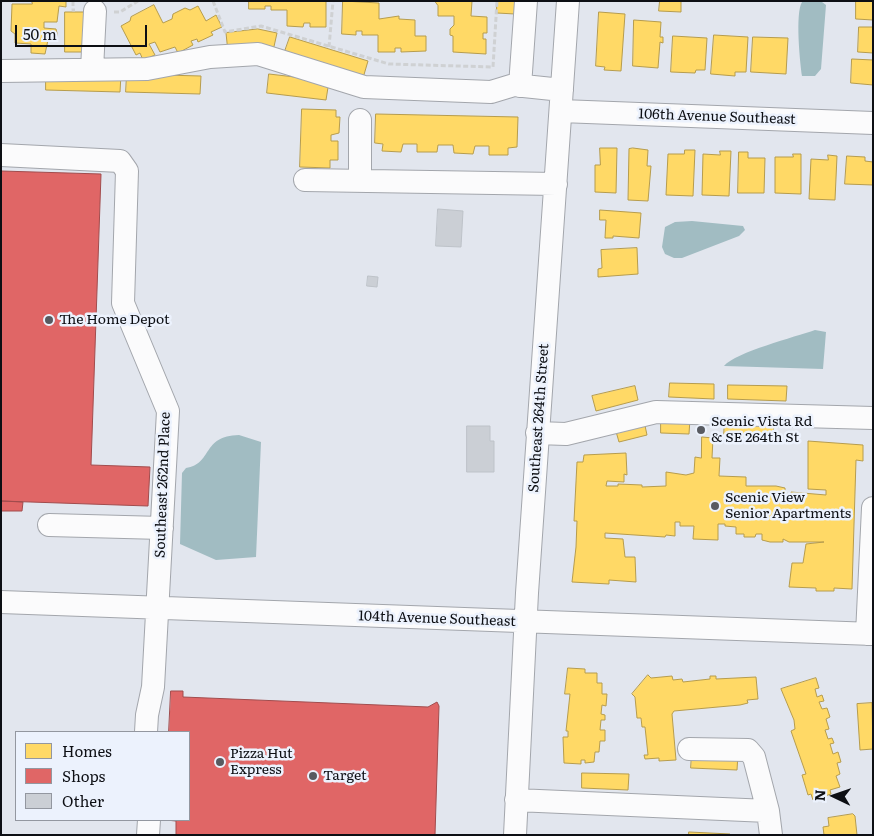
<!DOCTYPE html>
<html>
<head>
<meta charset="utf-8">
<style>
	body { margin:0 }
	#map { position:relative; width:874px; height:836px; overflow:hidden; background:#e2e6ee; font-family:Literata,serif }
	canvas { display:block }
	.frame { position:absolute; inset:0; border:2px solid #0d0f14; pointer-events:none }
	.legend { position:absolute; left:15px; top:731px; width:175px; height:90px; box-sizing:border-box; background:#ecf2fd; border:1px solid #9397a0; margin:0; padding:6px 9px; list-style:none; font-size:15px; color:#0d0f14 }
	.legend li { display:flex; align-items:center; gap:10px; height:25px }
	.legend b { width:25px; border:1px solid #9397a0 }
	.north { position:absolute; left:809px; top:771px; width:50px; height:50px; -webkit-text-stroke:4px #ecf2fd; paint-order:stroke; rotate:273deg; font-size:14px; font-weight:700; line-height:20px; text-align:center; color:#0d0f14 }
	.north::after { content:''; display:block; margin:auto; width:18px; height:22px; background:#0d0f14; clip-path:polygon(50% 0,100% 100%,50% 72%,0 100%) }
	.scale { position:absolute; left:15px; top:25px; width:132px; height:22px; box-sizing:border-box; border:2px solid #0d0f14; border-top:0; padding-left:6px; font-size:15px; line-height:18px; white-space:nowrap; color:#0d0f14; -webkit-text-stroke:4px #ecf2fd; paint-order:stroke }
</style>
</head>
<body>
<div id="map">
<canvas width="874" height="836"></canvas>
<div class="frame"></div>
<ul class="legend">
<li><b style="height:14px;background:#ffd966"></b>Homes</li>
<li><b style="height:14px;background:#e06666"></b>Shops</li>
<li><b style="height:14px;background:#cbcfd5"></b>Other</li>
</ul>
<div class="north">N</div>
<div class="scale">50 m</div>
</div>
<script>
const g = document.querySelector('canvas').getContext('2d');
g.lineJoin = 'round';
function fillPath(path, color) { g.fillStyle = color; g.fill(path, 'evenodd'); }
function strokePath(path, color, width, dash) { g.strokeStyle = color; g.lineWidth = width; g.lineCap = dash ? 'butt' : 'round'; g.setLineDash(dash || []); g.stroke(path); }
function label(font, color, halo, rows, align = 'center') {
  g.font = font + ' Literata,serif'; g.lineWidth = 5; g.setLineDash([]); g.textBaseline = 'middle'; g.strokeStyle = halo; g.fillStyle = color; for (const [text, x, y, turn = 0] of rows) {
    g.save(); g.translate(x, y); g.rotate((+turn || 0) * Math.PI / 180); g.textAlign = isNaN(turn) ? turn : align; if (halo) g.strokeText(text, 0, 0); g.fillText(text, 0, 0); g.restore();
  }
}
const water = new Path2D(`
	M802 2H822L826 5 821 69 815 76H802C800 63 795 13 802 2Z
	M692 221 743 226 745 230 739 236 682 258H674L665 254 662 247 665 227 675 222Z
	M815 330 826 332 823 369 724 366C736 352 795 337 815 330Z
	M239 435 261 442 256 557 216 560 180 544 182 473 186 468C213 464 201 436 239 435Z`);
const homes = new Path2D(`
	M32 1H66V7L59 6 57 22H44V28L56 29 57 33 56 40H48L45 54 31 53V44L15 43V34L11 31 12 4H32Z
	M249 1H326V27H310V23H304L303 27 287 26V10H271V6H265V9H249Z
	M343 1 379 3V19L399 16V19L415 20V36H426V51L401 52V48H395V52H378V35H362V31H356V35L342 34Z
	M435 1H472L471 16 487 17V33H483V39H486V54L453 52V36L450 35V29L454 25V16H438V6Z
	M497 1H515V14L497 13Z
	M660 1H681V12L659 11Z
	M856 1H873V20L856 19Z
	M154 5 163 23 172 19 173 14 185 8 190 10 198 6 206 21 216 15 222 27 211 32 213 35 198 42 197 39 191 41 193 45 178 53 175 47 160 52 155 42 149 44 155 55 150 57 151 59 143 60 140 53 136 55 121 26 130 21 131 17Z
	M65 12H84L83 52H65Z
	M599 12 625 14 621 71 604 70 605 67 596 66Z
	M634 20 661 22 660 37H663V43L660 42 658 68 633 66Z
	M859 27H873V53L858 52Z
	M258 29 277 33 273 51 228 52 226 33Z
	M714 35 748 37 746 72H735V76L711 74Z
	M673 36 707 38 705 70H696L695 73 671 72Z
	M290 37 368 61 363 78 284 54Z
	M753 37 788 38 786 74 751 72Z
	M852 59 873 60V85L851 83Z
	M46 72 121 74 120 92 46 90Z
	M127 74 201 76 200 94 126 92Z
	M269 74 329 81 326 100 267 93Z
	M302 109 336 110V117H340L339 133 331 135V141H338V160H330V168L300 167Z
	M376 114 518 117 517 147 508 148V155H489V146H475L473 154 454 153 453 145H438L437 152H417V144H403L401 152 382 151 383 144 375 143Z
	M600 148H617L616 193 595 192V165H600Z
	M633 148 648 150 647 166H651L648 201 628 200 629 149Z
	M685 150H695L693 196 666 195 668 154H684Z
	M720 151H731L729 196 702 195 703 154 720 155Z
	M739 152H748V158H765L764 193H738Z
	M793 154H801V194L775 193V157H793Z
	M828 155 837 156 835 200 809 199 811 159 828 160Z
	M847 156 865 157V161L873 162V185L845 184Z
	M600 210 641 213 639 238 613 236V238H605L606 220H600Z
	M637 248 638 274 598 277V269L602 268 601 250Z
	M670 383 714 384V399L669 397Z
	M728 385 787 386 786 401 728 399Z
	M635 386 638 400 596 411 592 396Z
	M661 418 690 419 689 434 661 433Z
	M725 420 774 422 773 437 724 435Z
	M644 421 647 435 619 442 615 428Z
	M702 437 713 438 712 458H720L719 476 746 477V486H776L785 488V493L791 494V492L826 495V490L808 489V441L863 445V461L856 460 852 589 834 588V591H816V588L789 587 792 563H803L806 544 824 542H789L783 539V542H770L762 540V534H756L755 537H744V534H736V527L725 526V524H718V540L693 539 694 526H680V522H675V536L666 535 665 537 605 533V538L623 539 625 557H635L636 582 609 580V584L572 582 576 547 577 521H574L577 462H583L584 455 626 453 627 475 624 474V482L607 481 606 486H618V484L642 485V487L666 486V472L686 475 694 473 695 457 701 458Z
	M568 668 585 669V673H597V683H602V694H607L606 706 602 705 601 714 605 715V720H601L600 730H605V741H600L599 752H595L594 762 585 763V760H581V764L564 763 563 737H568V731H566L570 694H565Z
	M648 675 651 678 672 676 673 680 682 679 683 682 710 679V676H716V679L756 677 758 699 747 700 748 703 740 705 674 711 672 714 676 760 659 761V758L645 759 644 755H648L645 727H642L641 718H637L635 697 632 694Z
	M816 678 819 688 815 689 817 697 822 695 824 701 819 702 822 709 827 708 830 717 826 719 829 729 825 730 828 739 832 738 834 743 830 744 833 754 838 752 841 762 837 763 840 774 836 776 840 787 830 790 831 794 813 800 811 794 808 795 802 775 806 774 791 731 795 729 794 720 781 689Z
	M872 703 873 749 860 750 857 704Z
	M692 753 738 754 737 770 691 768Z
	M582 773 629 774 628 790 582 788Z
	M853 814 855 816 857 835H824L823 827 829 826 828 818Z
	M689 832 730 834V835H689Z`);
const shops = new Path2D(`
	M1 171 101 174 91 465 150 467 148 506 1 501Z
	M1 501 23 502 22 511H1Z
	M171 691H183V697L428 707 437 702 439 706 435 835H176V821L166 820H189V732H169Z`);
const building = new Path2D(`
	M438 209 463 211 461 247 436 246Z
	M368 276 378 277 377 287 367 286Z
	M467 426H490V441H494V472H467Z`);
const path = new Path2D(`
	M73 1V10H75
	M213 1 225 32 261 26 389 64 493 67 497 1
	M114 12H120L138 1
	M329 47 333 1`);
const minor = new Path2D(`
	M92 69 95 11
	M1 71 147 69 210 57 258 54 364 87 491 92 514 85 562 90
	M520 86 526 1
	M561 111 873 123
	M1 155 120 161 127 171 123 303 168 411 153 687 147 715 146 732
	M305 180 556 184
	M360 181V120
	M537 433 566 434 656 412 873 418
	M49 525 162 528
	M1 602 873 634
	M867 634 873 508
	M689 749 748 750 754 757 768 811
	M516 800 768 811 771 835
	M148 835 149 820
	M515 835 527 593 568 1`);
const markers = [
	[49,320,5,"#585a60"],
	[701,430,5,"#585a60"],
	[715,506,5,"#585a60"],
	[220,762,5,"#585a60"],
	[313,776,5,"#585a60"]
];
const streetNames = [
	["106th Avenue Southeast",717,117,2],
	["Southeast 264th Street",539,418,-86],
	["Southeast 262nd Place",163,485,-88],
	["104th Avenue Southeast",437,619,2]
];
const poiNames = [
	["The Home Depot",59,320],
	["Scenic Vista Rd",711,422],
	["& SE 264th St",711,438],
	["Scenic View",725,498],
	["Senior Apartments",725,514],
	["Pizza Hut",230,754],
	["Express",230,770],
	["Target",323,776]
];
fillPath(water, '#a1bcc2');
fillPath(homes, '#ffd966');
strokePath(homes, '#b69c4d', 1);
fillPath(shops, '#e06666');
strokePath(shops, '#a14c4d', 1);
fillPath(building, '#cbcfd5');
strokePath(building, '#bdc2c8', 1);
strokePath(minor, '#a3a6ac', 24);
strokePath(path, '#cfd1d3', 3, [5, 2.5]);
strokePath(minor, '#fbfbfc', 22);
for (const [x, y, r, color] of markers) { const dot = new Path2D(); dot.arc(x, y, r, 0, 2 * Math.PI); g.fillStyle = color; g.fill(dot); strokePath(dot, '#ecf2fd', 2); }
label('14px', '#0d0f14', '#ecf2fd', streetNames);
label('14px', '#0d0f14', '#ecf2fd', poiNames, 'left');
</script>
</body>
</html>
